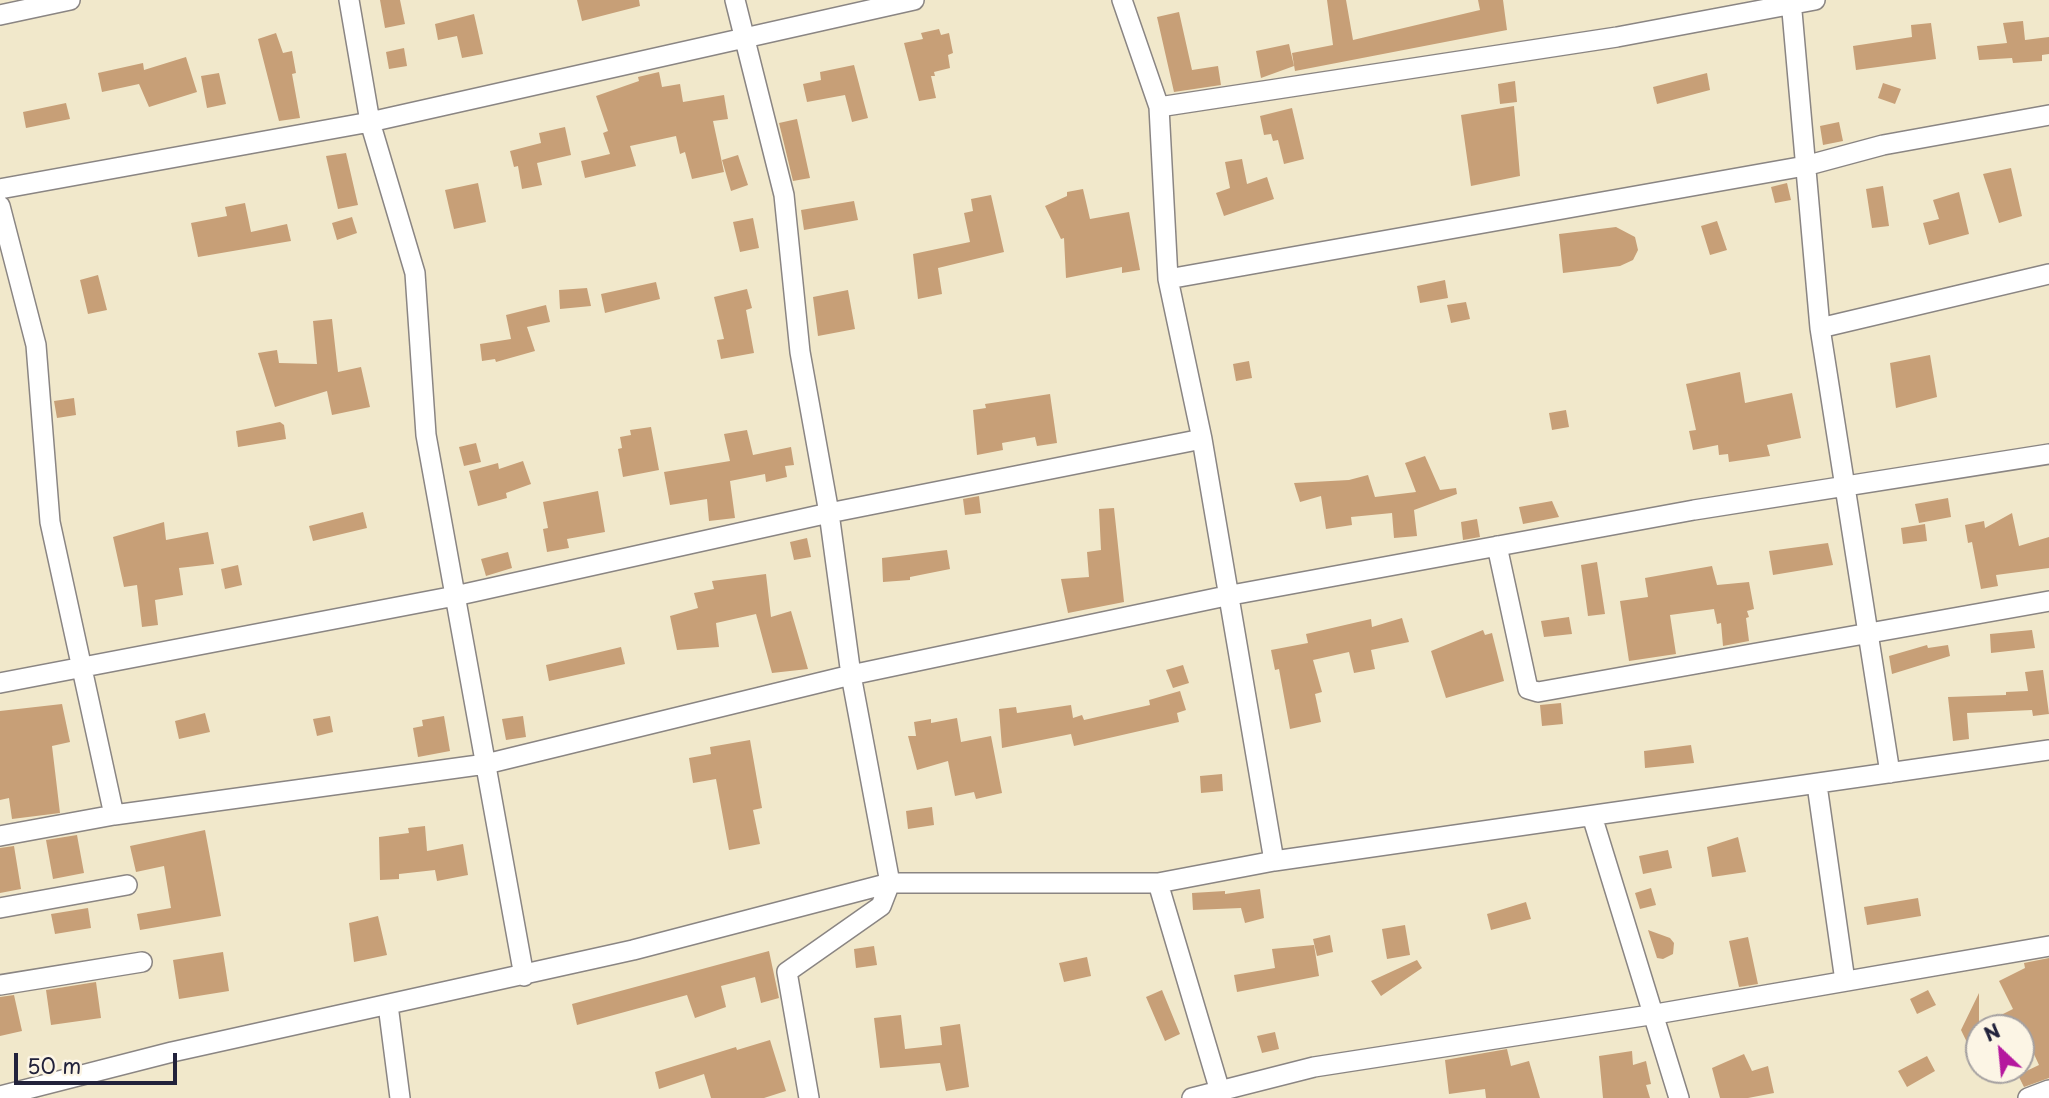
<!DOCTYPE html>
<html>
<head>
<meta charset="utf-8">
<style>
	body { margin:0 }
	#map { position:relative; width:2049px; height:1098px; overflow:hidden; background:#f1e8cb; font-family:"Playpen Sans",sans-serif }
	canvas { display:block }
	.north { position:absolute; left:1965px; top:1014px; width:70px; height:70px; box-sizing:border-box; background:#fcf5e5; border:2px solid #a5a1a1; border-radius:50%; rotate:334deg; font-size:19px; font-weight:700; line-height:28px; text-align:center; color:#22223b }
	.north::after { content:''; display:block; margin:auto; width:24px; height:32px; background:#b5179e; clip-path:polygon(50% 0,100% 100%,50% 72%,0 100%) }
	.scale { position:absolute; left:14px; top:1053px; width:163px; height:32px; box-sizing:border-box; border:4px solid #22223b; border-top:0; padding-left:9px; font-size:21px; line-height:24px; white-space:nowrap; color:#22223b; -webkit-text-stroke:5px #fcf5e5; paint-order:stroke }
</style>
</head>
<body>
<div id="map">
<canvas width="2049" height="1098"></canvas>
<div class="north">N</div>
<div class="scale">50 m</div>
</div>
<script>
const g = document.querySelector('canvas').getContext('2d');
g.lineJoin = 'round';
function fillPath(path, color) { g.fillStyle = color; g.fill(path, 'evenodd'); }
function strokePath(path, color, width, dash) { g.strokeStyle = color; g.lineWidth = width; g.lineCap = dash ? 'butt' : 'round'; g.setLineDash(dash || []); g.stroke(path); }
const building = new Path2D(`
	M380 0H400L405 24 385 28Z
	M577 0H639L640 6 582 21Z
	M1327 0H1346L1353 40 1480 10 1478 0H1503L1507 30 1295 71 1292 53 1333 45Z
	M1179 12 1192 70 1218 66 1221 85 1174 92 1157 17Z
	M474 14 483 54 462 58 457 36 438 40 435 24Z
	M2023 21 2025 40 2049 37V54L2042 55V61L2013 63 2012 58 1979 60 1977 46 2007 43 2003 23Z
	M1931 23 1936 59 1856 70 1853 46 1912 37 1911 25Z
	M939 29 941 35 949 33 953 53 948 55 950 68 934 72 935 76H931L936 98 919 101 904 43 923 39 921 33Z
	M276 33 283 53 292 51 296 73 292 74 300 118 279 121 258 39Z
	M1289 44 1294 66 1261 78 1256 51Z
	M404 48 407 66 389 69 386 52Z
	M186 57 197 92 149 107 139 84 102 92 98 73 143 63 144 70Z
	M854 65 868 118 852 122 845 95 807 102 803 84 821 80 820 72Z
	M659 72 662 87 680 84 683 102 724 95 728 119 713 121 724 172 692 179 685 152 680 154 676 136 630 146 636 166 585 178 581 161 610 154 603 133 608 131 596 96 639 81 638 77Z
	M219 73 226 104 207 108 201 76Z
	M1707 73 1710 90 1657 104 1653 87Z
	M1515 81 1517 102 1500 104 1498 84Z
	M1883 83 1901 89 1895 104 1878 98Z
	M66 103 70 119 26 128 23 112Z
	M1514 106 1520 176 1471 186 1461 115Z
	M1292 108 1304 159 1284 164 1278 140 1273 141 1271 134 1264 135 1260 116Z
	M797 119 810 178 793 181 779 123Z
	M1839 122 1843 141 1823 145 1820 126Z
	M565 127 571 155 537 163 542 185 522 189 518 166 514 167 510 151 541 143 539 133Z
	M346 153 358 205 338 209 326 156Z
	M738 155 748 185 731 191 722 160Z
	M1242 159 1247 184 1267 177 1274 199 1224 216 1216 193 1230 188 1225 162Z
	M2011 168 2022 216 1999 223 1983 174Z
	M478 183 486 222 454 229 445 190Z
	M1787 183 1791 200 1775 203 1771 187Z
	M1883 186 1889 226 1872 228 1866 189Z
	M1083 189 1090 219 1129 212 1140 270 1122 273V267L1066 278 1064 238 1061 239 1045 206 1067 196V192Z
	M1959 192 1969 234 1929 245 1923 223 1939 219 1933 200Z
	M991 195 1004 252 938 268 942 294 918 299 913 254 970 242 964 213 973 211 971 199Z
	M854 201 858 220 804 230 801 210Z
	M245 203 251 232 287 224 291 241 198 257 191 223 227 216 225 207Z
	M352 217 357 233 337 240 332 223Z
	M753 218 759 248 740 252 733 222Z
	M1717 221 1727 250 1710 255 1701 226Z
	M1616 227 1635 237 1638 250 1633 260 1620 266 1563 273 1559 234Z
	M98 275 107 310 88 314 80 280Z
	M1445 280 1448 298 1420 303 1417 286Z
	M656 282 660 299 605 313 601 294Z
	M587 288 591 306 560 309 559 290Z
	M747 289 752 308 746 310 754 353 721 359 717 340 724 339 714 297Z
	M848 290 855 329 818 336 813 297Z
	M1466 302 1470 319 1451 323 1447 305Z
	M546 305 550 322 527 327 535 351 496 362 495 359 482 361 480 344 511 339 506 315Z
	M332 319 338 372 361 367 370 407 332 415 327 391 275 407 258 353 277 350 279 363 317 364 313 321Z
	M1930 355 1937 397 1896 408 1890 363Z
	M1249 361 1252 378 1236 381 1233 364Z
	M1740 372 1745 403 1792 393 1801 438 1767 445 1770 456 1729 462 1728 454 1719 455 1718 445 1693 450 1689 431 1696 430 1686 384Z
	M1050 394 1057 443 1037 446 1035 437 1002 443 1003 450 977 455 973 410 986 408 985 404Z
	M74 398 76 415 57 418 54 401Z
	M1566 410 1569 427 1552 430 1549 413Z
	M280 422 284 425 286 439 238 447 236 431Z
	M651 427 659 470 623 477 618 449 622 448 620 437 631 435 630 430Z
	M747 430 753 455 791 447 794 465 785 466 787 477 766 482 765 474 730 481 735 518 709 521 707 499 670 505 664 472 730 461 724 434Z
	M476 443 481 462 464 466 459 447Z
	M1425 456 1440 490 1456 488 1457 494 1414 510 1417 536 1394 538 1392 513 1351 517 1352 525 1326 529 1321 496 1300 502 1294 483 1349 480 1368 475 1375 497 1416 492 1405 463Z
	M523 461 531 484 506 493 507 498 478 506 469 471 498 463 499 469Z
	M598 491 605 532 567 539 569 548 547 552 543 529 548 528 543 502Z
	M979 496 981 513 965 515 963 499Z
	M1948 498 1951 517 1919 523 1915 504Z
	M1552 501 1559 517 1523 524 1519 507Z
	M1114 508 1124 602 1068 613 1061 579 1089 577 1087 552 1101 550 1099 509Z
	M363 512 367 528 313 541 309 526Z
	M2012 513 2019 546 2049 537V568L1996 575 1998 586 1981 589 1972 542 1968 543 1965 525 1984 521 1985 528Z
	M1477 519 1480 537 1463 540 1461 522Z
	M164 522 166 540 208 532 214 564 179 568 183 595 155 600 158 625 142 627 137 585 124 587 113 537Z
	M1925 524 1927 541 1903 544 1901 528Z
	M807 538 811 557 794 560 790 542Z
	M1828 543 1833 565 1773 575 1769 551Z
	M947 550 950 569 910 577V580L883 582 882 558Z
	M508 552 512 568 486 576 481 559Z
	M1597 562 1605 614 1588 616 1581 565Z
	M238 565 242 585 225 589 221 569Z
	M1712 566 1717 585 1749 582 1754 609 1747 611 1749 617 1746 618 1749 641 1723 646 1721 623 1717 624 1714 609 1670 615 1676 654 1629 661 1620 601 1648 597 1645 578Z
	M766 574 771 617 791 611 808 669 772 673 756 614 716 623 719 647 677 650 670 616 698 608 694 593 714 589 712 581Z
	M1569 617 1572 634 1544 637 1541 621Z
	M1402 618 1409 642 1371 650 1375 669 1354 673 1349 652 1313 660 1322 692 1315 694 1321 722 1290 729 1279 669 1275 670 1271 650 1308 643 1306 634 1371 619 1372 627Z
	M1483 630 1485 635 1492 633 1504 681 1446 698 1431 651Z
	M2032 630 2035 648 1991 653 1990 634Z
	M1927 645 1928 648 1948 645 1950 656 1892 674 1889 656Z
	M621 647 625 664 549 681 546 665Z
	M1183 665 1189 683 1173 688 1166 670Z
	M2043 670 2049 714 2033 716 2032 710 1967 713 1969 739 1953 741 1948 697 2006 695V692L2028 691 2025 672Z
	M1180 691 1186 710 1177 713 1179 722 1074 746 1071 734 1002 748 999 709 1016 707 1017 713 1071 705 1073 718 1082 715 1084 720 1150 705 1149 700Z
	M1561 703 1563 724 1542 726 1540 705Z
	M62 704 70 742 52 746 60 813 12 819 9 798 0 800V711Z
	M205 713 210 732 179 739 175 721Z
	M330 716 333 732 317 736 313 719Z
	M444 716 450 751 418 757 413 728 423 726 422 720Z
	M523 716 526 737 506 740 502 719Z
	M957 718 961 742 991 736 1002 793 976 799 974 792 955 796 948 761 917 770 908 736H916L914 722 931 719V723Z
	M750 740 762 808 753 810 760 844 729 850 716 779 693 783 689 758 711 754 710 747Z
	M1691 745 1694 763 1645 768 1644 751Z
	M1222 774 1223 791 1201 793 1200 776Z
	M932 807 934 825 908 829 906 811Z
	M425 826 427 851 463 844 468 875 437 881 435 870 399 874V879L380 880 379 837 409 833 408 828Z
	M205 830 221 916 140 930 137 914 171 908 164 866 136 872 130 846Z
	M77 835 84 873 53 879 46 840Z
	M1738 837 1746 872 1712 877 1707 847Z
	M14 846 21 889 0 893V848Z
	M1668 850 1672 868 1643 874 1639 856Z
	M1651 888 1656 905 1640 909 1635 893Z
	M1260 889 1264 918 1245 923 1241 908 1193 910 1192 893 1225 891V894Z
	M1918 898 1921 916 1867 925 1864 907Z
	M1526 902 1531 919 1491 930 1487 914Z
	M88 908 91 928 55 934 51 914Z
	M378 916 387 955 354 962 349 923Z
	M1405 925 1410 955 1387 959 1382 929Z
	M1648 930 1670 938 1674 943 1673 954 1663 959 1657 958Z
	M1330 935 1333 952 1317 956 1313 939Z
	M1748 937 1758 984 1739 987 1729 941Z
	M1314 945 1319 976 1237 992 1234 975 1275 968 1272 949Z
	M874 946 877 965 856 968 854 949Z
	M769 951 779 998 761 1003 755 977 721 986 726 1007 695 1018 687 995 577 1025 572 1004Z
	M223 952 229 991 179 999 173 960Z
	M1087 957 1091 976 1064 982 1059 963Z
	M2049 958V1078L2024 1087 2018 1075 2039 1065 2022 1028H1979V1067L1961 1030 1979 993V1026L2013 1009 1999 981 2025 968 2024 963Z
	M1417 960 1422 968 1381 996 1371 981Z
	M96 982 101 1018 51 1025 46 990Z
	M1162 990 1180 1034 1165 1041 1146 997Z
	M1928 990 1936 1005 1917 1014 1910 999Z
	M14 995 22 1031 0 1036V997Z
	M901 1015 905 1049 942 1045 940 1027 960 1024 969 1087 946 1091 940 1063 880 1068 874 1018Z
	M1275 1032 1279 1049 1262 1053 1257 1036Z
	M770 1040 786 1091 764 1098H711L704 1074 659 1089 655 1072 736 1047 737 1050Z
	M1507 1049 1511 1066 1529 1061 1540 1098H1486L1485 1089 1449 1094 1445 1060Z
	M1632 1051 1633 1065 1646 1061 1651 1084 1646 1085 1650 1098H1603L1599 1056Z
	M1744 1054 1752 1071 1768 1066 1774 1093 1748 1098H1720L1712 1068Z
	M1927 1056 1935 1071 1907 1087 1898 1071Z`);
const street = new Path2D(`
	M349 0 370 122 415 273 426 435 524 976
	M735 0 784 195 800 352 829 513 851 675 890 883 881 906 787 972 809 1098
	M1122 0 1159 107 1168 279 1202 439 1274 861
	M1791 0 1820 328 1890 773
	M0 15 70 0
	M1159 107 1617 37 1815 0
	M0 189 370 122 914 0
	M0 206 36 345 50 522 114 815
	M1168 279 1805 166 1883 145 2049 115
	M1820 328 2049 274
	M1497 546 1528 689 1538 692 2049 601
	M0 683 455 596 829 513 1202 439
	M1817 785 1845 981
	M1592 816 1679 1098
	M0 836 114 815 486 764 851 675 1226 596 1694 510 2049 454
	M1158 883 1222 1098
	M0 908 127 885
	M0 985 142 962
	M388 1005 400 1098
	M0 1096 172 1052 633 950 890 883H1158L1274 861 2049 750
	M1192 1098 1314 1067 1656 1014 2049 946
	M2028 1098 2049 1090`);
fillPath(building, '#c79f77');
strokePath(street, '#8a8583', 22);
strokePath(street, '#fff', 19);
</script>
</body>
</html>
